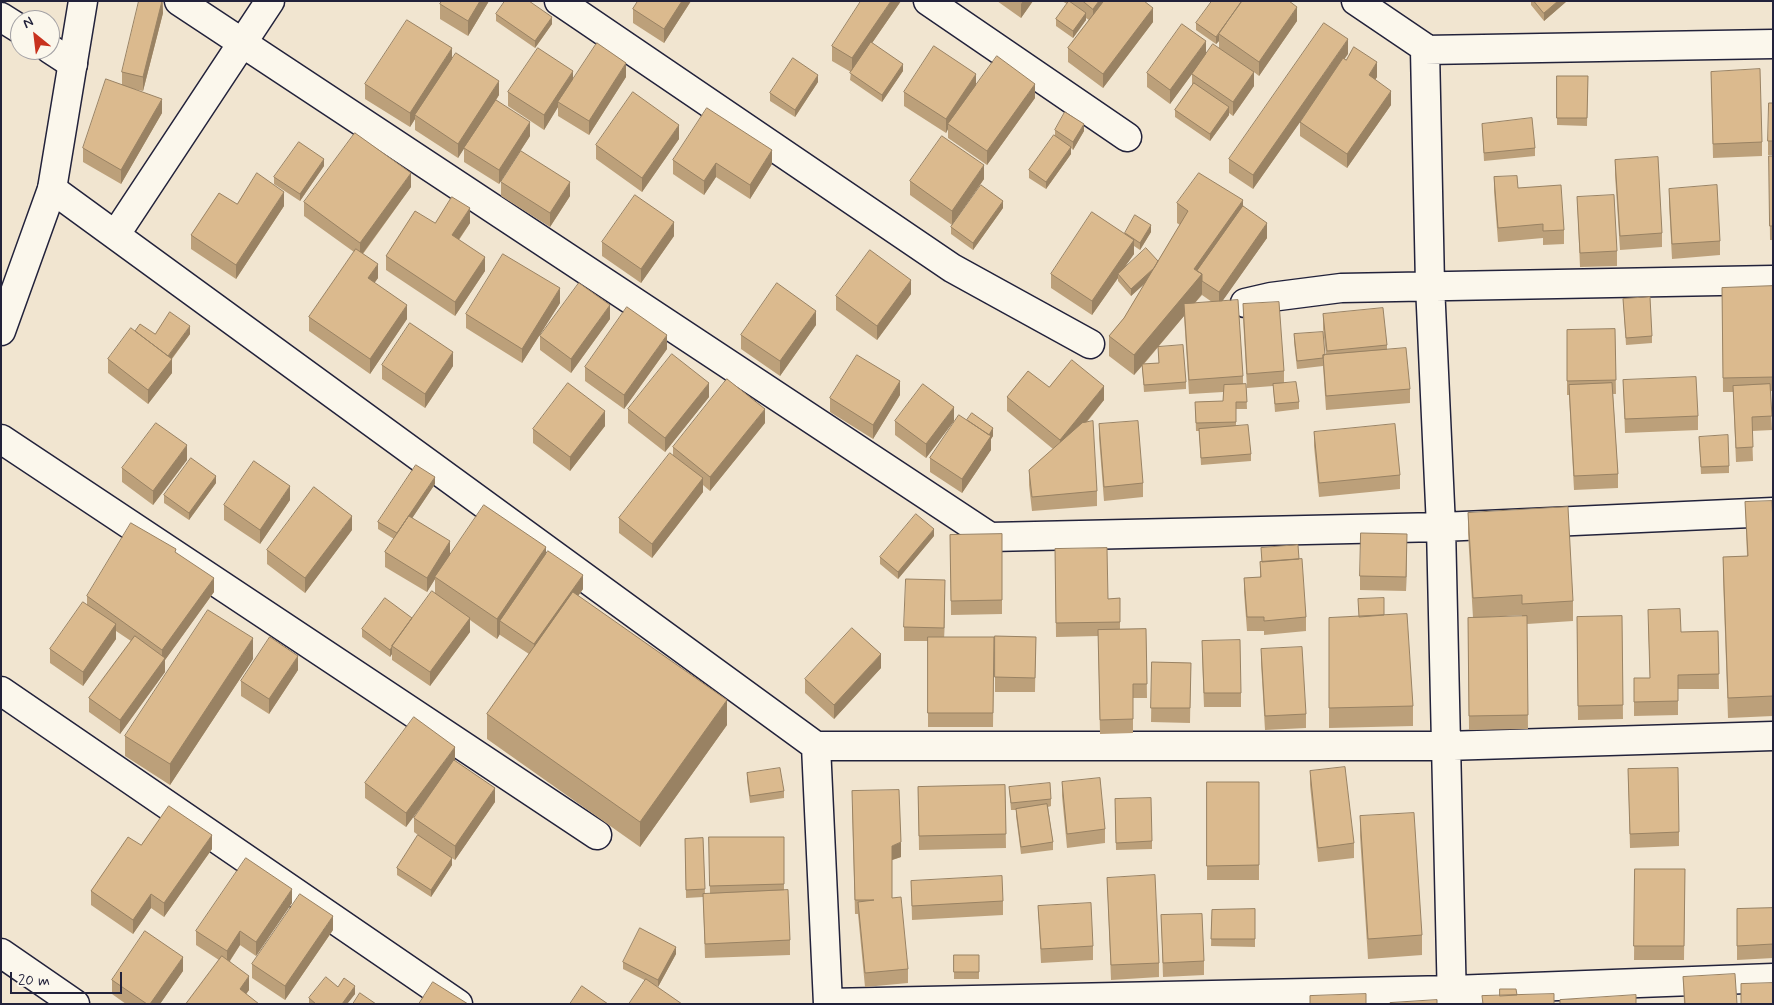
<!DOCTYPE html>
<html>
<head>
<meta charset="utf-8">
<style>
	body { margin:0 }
	#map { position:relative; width:1774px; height:1005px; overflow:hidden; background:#f1e5d0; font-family:Mynerve,sans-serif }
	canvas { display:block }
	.frame { position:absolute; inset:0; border:2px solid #22223b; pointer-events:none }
	.north { position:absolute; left:10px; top:10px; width:50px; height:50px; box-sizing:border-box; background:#fbf7ec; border:1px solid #a4a2a5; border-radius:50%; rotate:331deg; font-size:14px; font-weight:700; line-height:20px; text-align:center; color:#22223b }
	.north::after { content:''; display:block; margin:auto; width:18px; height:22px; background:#c8321e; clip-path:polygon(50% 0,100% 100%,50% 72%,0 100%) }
	.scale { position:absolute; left:10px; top:972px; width:112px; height:22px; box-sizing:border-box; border:2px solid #22223b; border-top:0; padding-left:6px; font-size:15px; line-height:18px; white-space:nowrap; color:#22223b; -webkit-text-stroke:4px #fbf7ec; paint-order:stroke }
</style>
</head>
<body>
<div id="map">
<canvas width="1774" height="1005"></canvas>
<div class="frame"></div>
<div class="north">N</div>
<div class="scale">20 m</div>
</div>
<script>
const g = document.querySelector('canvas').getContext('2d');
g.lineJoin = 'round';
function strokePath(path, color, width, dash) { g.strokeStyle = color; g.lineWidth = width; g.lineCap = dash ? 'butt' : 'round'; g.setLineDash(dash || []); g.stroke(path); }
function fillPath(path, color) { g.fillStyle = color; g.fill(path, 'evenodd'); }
const minor = new Path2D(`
	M179 1 990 537 1441 527 1773 512
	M559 1 952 268 1090 344
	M928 1 1127 137
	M1356 1 1424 47 1425 50 1430 285 1441 527 1452 1004
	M1 17 20 29
	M50 49 73 64
	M1425 50 1773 44
	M52 189 816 746H1445L1773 736
	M116 234 270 1
	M1245 303 1271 297 1341 288 1773 280
	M1 439 597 835
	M1 691 458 1004
	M816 746 828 1004
	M1 953 75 1004
	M828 1003 1452 990 1773 978`);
const secondary = new Path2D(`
	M1 331 52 189 83 1`);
const wall = new Path2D(`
	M163 1V13L143 91 133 89 162 113 121 184 83 162V148L122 85V72Z
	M442 1H489L468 36 440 19V4Z
	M638 1H691L664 43 633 23V9Z
	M901 1 872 43 903 71 882 102 850 80 851 72 832 61V46Z
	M997 1H1033L1021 18Z
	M1062 1H1144L1153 22 1103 88 1068 62V48L1089 20 1086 18V20L1073 38 1056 26V19L1067 4Z
	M1531 1H1567L1544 21 1531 5Z
	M496 14 552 24 535 48 496 21Z
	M1297 21 1259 76 1254 72V86L1233 116 1229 113V115L1210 141 1175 117V110L1192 85V74L1170 104 1147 87V73L1206 54 1219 48V41L1216 44 1196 30V23Z
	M1348 54 1344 59 1377 77 1375 80 1391 105 1347 168 1300 136V122L1253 189 1229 173V159Z
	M452 59 499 95 496 100 530 136 499 184 464 162V148L458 158 415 130V119L410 127 365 99V84Z
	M1711 72 1762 142V156L1713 158Z
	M1557 76H1588L1587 126 1557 125Z
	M626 77 589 135 558 116V107L544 130 508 106V92L573 80Z
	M818 82 795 117 770 101V93Z
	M976 86 1035 98 987 165 948 138V129L946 133 904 106V92Z
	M1773 103V155H1768V141Z
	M1482 124 1535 148V156L1484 161Z
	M1055 130 1084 131 1073 150 1071 148V154L1046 189 1029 178V170L1055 135Z
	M679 139 642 192 596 159V145Z
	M1769 156H1773V240H1770Z
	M673 160 772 164 750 199 716 177 704 195 673 174Z
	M1615 160 1662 233V247L1620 250 1615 175Z
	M324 166 300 201 274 184V177Z
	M1494 177 1518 188 1564 230V244L1543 245V238L1498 242 1494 191Z
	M984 179 952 225 910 195V181Z
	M501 182 570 196 550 227 501 196Z
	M411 187 363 254 378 278 374 283 407 319 370 374 309 331V317L354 252 304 216V202Z
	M1669 189 1720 241V255L1672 259 1669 203Z
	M1577 197 1617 251V266L1580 267Z
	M1177 203 1243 206 1267 238 1222 301 1243 376V384H1246L1247 409H1236V426L1251 454V461L1201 465 1199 431H1196L1195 402 1223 401V392L1189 394 1184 316 1144 364 1159 363 1158 347 1186 382V389L1144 392 1142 366 1134 375 1109 356V336L1124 318 1145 283 1131 296 1118 281V278L1092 315 1051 288V274L1125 234V233L1151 232 1140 250 1134 246V254L1124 268 1158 261 1180 225 1177 223ZM1202 295 1212 302 1195 303Z
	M237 204 284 206 236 279 191 249V235Z
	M1003 208 973 250 951 234V227Z
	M435 223H470L459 240 485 271 455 316 386 270V256Z
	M674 236 641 283 602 256V242Z
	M1773 286V391H1770L1772 430 1752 431 1753 461 1736 462 1733 392H1723L1722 288Z
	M911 294 877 340 836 310V296Z
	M1623 299 1652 336V343L1626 345Z
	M560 303 522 363 466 328V314Z
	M1243 304 1284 371V383L1299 402V409L1275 412 1273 386 1247 388 1243 318Z
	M1323 314 1387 345V350L1410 389V403L1326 410 1323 366 1297 369 1294 342V334L1325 355 1326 354 1323 329Z
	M610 319 571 373 540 350V336Z
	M816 325 780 376 741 349V335Z
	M1615 329 1616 394H1613L1618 474V488L1574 490 1569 395H1567V330Z
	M135 331 155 334H190L172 359V373L148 404 108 373V359Z
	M667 349 624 409 585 381V367Z
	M382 365 453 366 425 408 382 379Z
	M1623 380 1698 416V430L1625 433Z
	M1049 387 1104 400 1087 422 1097 491V506L1032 511 1029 485V470L1053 449 1007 411V397Z
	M900 395 873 439 830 412V398Z
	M709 397 665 452 628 423V409Z
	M967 420 993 436 991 439V450L962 493 930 472V458Z
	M895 421H954L926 458 895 435Z
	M765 423 710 491 703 485V492L652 558 619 533V518L673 456V447Z
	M1099 424 1143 483V497L1104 501 1099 438Z
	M605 426 570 471 533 443V429Z
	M1314 432 1400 475V489L1319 497 1314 446Z
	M1699 437 1729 466V473L1701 474Z
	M187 460 153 505 122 482V468Z
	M216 483 189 520 164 503V495Z
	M435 484 412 518 450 555 546 554 583 589 578 596 727 725 640 847 487 739V714L529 654 500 635V634L497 639 470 620V632L430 686 392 660V654L390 657 362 637V629L412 618 435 593V579L427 592 385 567V552L394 539 378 529V522Z
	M290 500 260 544 224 520V505Z
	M1745 502 1773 526V716L1728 718 1723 577V557L1747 556Z
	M1468 513 1573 601V621L1527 624 1528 729 1469 730 1468 618H1473L1468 533ZM1522 615V617H1489Z
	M352 530 305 593 267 564V550Z
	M1002 534V614L951 615 950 535Z
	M934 536 898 579 880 564V557Z
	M1261 548 1299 559 1306 617V631L1264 635V631H1247L1244 592V578L1260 577V562H1262Z
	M1407 548 1406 591 1360 590V576Z
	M1055 549 1108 599 1120 598V629H1146L1147 698H1133V733L1100 734 1098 636 1056 637Z
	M176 553 214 592 165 660V672L120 734 89 712V698L131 641 116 631V639L83 686 50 663V649L87 605V596Z
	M945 594 944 637H994L993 727H928V641H904V627Z
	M1384 615 1413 706V726L1329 728V618Z
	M1622 616 1623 719 1578 720 1577 617Z
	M1648 624 1681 632 1718 631 1719 689H1678V715L1634 716V678H1650Z
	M995 636 1036 637 1035 692H995Z
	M1261 649 1306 714V728L1265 730 1261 663Z
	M1202 655 1241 693V707H1204Z
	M253 659 170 785 125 756V736Z
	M1152 662 1191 663 1190 723 1151 722Z
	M881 668 834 719 805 693V679Z
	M298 670 269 714 241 696V681Z
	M455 761 495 802 455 860 452 858V865L431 897 397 875V868L418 835 414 832V818L443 776 406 827 365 798V783Z
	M1628 769 1679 832V846L1630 848Z
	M1310 771 1354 843V858L1318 862 1310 785Z
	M747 773 784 791V798L750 803 747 781Z
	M1062 782 1105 829V843L1067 848 1062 796Z
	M1207 782H1259V880H1207Z
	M1005 785 1006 848 919 850 918 787Z
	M1009 787 1051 799V806L1048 807 1053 842V850L1021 854 1016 816V810H1011Z
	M852 805 901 857 892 860V898L908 969V983L865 987 858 914H855Z
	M1115 807 1152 841V849L1116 850Z
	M1360 816 1422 935V955L1368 959 1360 836Z
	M709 837H784V890L790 940V955L705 958 703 897 686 898 685 839 703 838 705 894H710Z
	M141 845 212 849 164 917 151 908 133 934 91 905V891Z
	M1635 869H1685L1684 960H1634Z
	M1107 878 1159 963V977L1111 980Z
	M911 881 1003 901V915L912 920Z
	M292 903 256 956 240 945 230 961 249 990 246 994 186 1004 219 960 196 945V931Z
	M1038 906 1093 946V960L1041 963Z
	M1773 908V958L1737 960V909Z
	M1255 909V947L1211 946 1212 910Z
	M1161 915 1204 961V975L1163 977Z
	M333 930 285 1000 252 978V964Z
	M676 954 658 987 623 969V962Z
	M954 955H979V979H954Z
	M183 971 160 1004H126L112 994V980Z
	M1683 977 1737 1004H1684Z
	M338 987 355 994 347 1004H309V998Z`);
const shadedWall = new Path2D(`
	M162 1 163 13 143 91V77Z
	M480 1H489L468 36V21Z
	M682 1H691L664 43V29Z
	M891 1H901L852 72V58Z
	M1023 1H1033L1021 18V4Z
	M1099 1H1109L1093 23V9Z
	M1558 1H1567L1544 21V13Z
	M1297 7V21L1259 76V62Z
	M1153 8V22L1103 88V74Z
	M1086 13V20L1073 38V31Z
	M552 17V24L535 48V41Z
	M1219 34V41L1216 44V37Z
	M1348 39V54L1253 189V175Z
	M1206 41V55L1170 104V90Z
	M452 48V62L415 115V119L410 127V113Z
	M1377 62V77L1369 89V75Z
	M626 63V77L589 135V121Z
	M903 64V71L882 102V95Z
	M573 71V85L558 102V107L544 130V115Z
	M1254 72V86L1233 116V102Z
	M976 74V88L948 124V129L946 133V119Z
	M818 75V82L795 117V110Z
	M499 81V95L458 158V144Z
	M1035 84V98L987 165V151Z
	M1391 91V105L1347 168V154Z
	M162 99V113L121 184V170Z
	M1229 107V115L1210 141V134Z
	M530 122V136L499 184V170Z
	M1084 124V131L1073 150V142Z
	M679 125V139L642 192V178Z
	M1071 147V154L1046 189V182Z
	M772 150V164L750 199V185Z
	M324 159V166L300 201V194Z
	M716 163V177L704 195V181Z
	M984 165V179L952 225V211Z
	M411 173V187L360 257V243Z
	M570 182V196L550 227V213Z
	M284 192V206L236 279V265Z
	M1243 200V220L1202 277V294L1185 315 1184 304V316L1134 375V355L1194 269Z
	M1003 201V208L973 250V243Z
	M470 208V223L452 249V235Z
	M674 222V236L641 283V269Z
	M1267 223V238L1219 306V292Z
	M1151 225V232L1140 250V243Z
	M1134 240V254L1119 275 1118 274V278L1092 315V301Z
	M485 257V271L455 316V302Z
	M1160 263V270L1131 296V289Z
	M378 264V278L368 292V278Z
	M911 280V294L877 340V326Z
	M560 288V303L522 363V349Z
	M407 305V319L370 374V359Z
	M610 305V319L571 373V359Z
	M816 311V325L780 376V361Z
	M190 326V334L169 362 172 359V373L148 404V390L165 361Z
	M667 335V349L624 409V395Z
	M453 352V366L425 408V394Z
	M900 381V395L873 439V425Z
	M709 383V397L665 452V438Z
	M1104 386V400L1060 454V440Z
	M954 407V421L926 458V444Z
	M765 409V423L710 491V477Z
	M605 411V426L570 471V457Z
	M993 428V436L991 439V450L962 493V479Z
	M187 445V460L153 505V491Z
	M216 476V483L189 520V513Z
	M435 477V484L397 541V533Z
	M703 478V492L652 558V544Z
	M290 486V500L260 544V530Z
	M352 516V530L305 593V578Z
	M934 529V536L898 579V572Z
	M1407 534V548L1406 591V577Z
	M450 541V555L435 577V579L427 592V578Z
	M546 547V567L500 621V634L497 639V619Z
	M583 575V589L534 658V644Z
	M214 578V592L165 660V672L120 734V720L162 662V650Z
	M945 580V594L944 642V628Z
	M470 618V632L430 686V672Z
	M116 624V639L83 686V672Z
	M253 638V659L170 785V764Z
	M392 647V654L390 657V650Z
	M881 654V668L834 719V705Z
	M298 656V670L269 714V699Z
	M727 700V725L640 847V822Z
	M455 747V761L406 827V813Z
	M495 788V802L455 860V846Z
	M212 835V849L164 917V903Z
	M901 842V857L892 860V846Z
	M452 858V865L431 897V890Z
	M292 889V903L256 956V942Z
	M151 894V908L133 934V920Z
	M333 916V930L285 1000V986Z
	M240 931V945L227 965V951Z
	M676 947V954L658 987V980Z
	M183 957V971L160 1004H150Z
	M249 976V990L240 1003V989Z
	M355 986V994L347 1004H342Z`);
const building = new Path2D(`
	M139 1H162L143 77 122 72Z
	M442 1H480L468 21 440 4Z
	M505 1H529L552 17 535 41 496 14Z
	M638 1H682L664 29 633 9Z
	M861 1H891L852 58 832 46Z
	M1069 1 1086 13 1073 31 1056 19Z
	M1083 1H1099L1093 9Z
	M1104 1H1144L1153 8 1103 74 1068 48Z
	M1212 1H1242L1216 37 1196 23Z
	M1242 1H1289L1297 7 1259 62 1219 34Z
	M1534 1H1558L1544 13Z
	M407 20 452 48 410 113 365 84Z
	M1324 23 1348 39 1253 175 1229 159Z
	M1182 24 1206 41 1170 90 1147 73Z
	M871 42 903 64 882 95 850 73Z
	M597 43 626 63 589 121 558 102Z
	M1213 44 1254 72 1233 102 1192 74Z
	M934 46 976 74 946 119 904 92Z
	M1354 47 1377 62 1369 75 1391 91 1347 154 1300 122 1343 58 1346 60Z
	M538 48 573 71 544 115 508 92Z
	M456 53 499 81 458 144 415 115Z
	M997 56 1035 84 987 151 948 124Z
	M793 58 818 75 795 110 770 93Z
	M1760 69 1762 142 1713 144 1711 72Z
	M1557 76H1588L1587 118H1557Z
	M106 79 162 99 121 170 83 148Z
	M1194 83 1229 107 1210 134 1175 110Z
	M633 92 679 125 642 178 596 145Z
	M496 100 530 122 499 170 464 148Z
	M1769 103H1773V141H1768Z
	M707 108 772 150 750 185 716 163 704 181 673 160Z
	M1065 112 1084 124 1073 142 1055 130Z
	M1532 118 1535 148 1484 153 1482 124Z
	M355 133 411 173 360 243 304 202Z
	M1054 135 1071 147 1046 182 1029 170Z
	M942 136 984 165 952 211 910 181Z
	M299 142 324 159 300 194 274 177Z
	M521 151 570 182 550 213 501 182Z
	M1769 156H1773V226H1770Z
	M1658 157 1662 233 1620 236 1615 160Z
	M257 173 284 192 236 265 191 235 219 193 237 204Z
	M1199 173 1243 200 1194 269 1202 274 1134 355 1109 336 1124 318 1188 211 1177 203Z
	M1517 176 1518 188 1561 185 1564 230 1543 231V224L1498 228 1494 177Z
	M981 185 1003 201 973 243 951 227Z
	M1717 185 1720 241 1672 244 1669 189Z
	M635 195 674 222 641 269 602 242Z
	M1614 195 1617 251 1580 253 1577 197Z
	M452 197 470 208 452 235 485 257 455 302 386 256 415 211 435 223Z
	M1243 206 1267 223 1219 292 1202 281V274L1197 271Z
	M1092 212 1134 240 1092 301 1051 274Z
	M1135 215 1151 225 1140 243 1125 233Z
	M1146 248 1158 261 1154 268 1131 289 1118 274Z
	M356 249 378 264 368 278 407 305 370 359 309 317Z
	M870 250 911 280 877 326 836 296Z
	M503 254 560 288 522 349 466 314Z
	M579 283 610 305 571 359 540 336Z
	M777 283 816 311 780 361 741 335Z
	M1773 286V377L1723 378 1722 288Z
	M1650 297 1652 336 1626 338 1623 299Z
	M1238 300 1243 376 1189 380 1184 304Z
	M1279 302 1284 371 1247 374 1243 304Z
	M627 307 667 335 624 395 585 367Z
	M1383 308 1387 345 1327 351 1323 314Z
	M170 312 190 326 168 356 135 331 140 324 155 334Z
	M410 323 453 352 425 394 382 365Z
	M131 328 172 359 148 390 108 359Z
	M1615 329 1616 380 1567 381V330Z
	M1323 332 1325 355H1323V358L1297 361 1294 334Z
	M1183 345 1186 382 1144 385 1142 364 1159 363 1158 347Z
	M1406 348 1410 389 1326 396 1323 355Z
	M672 354 709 383 665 438 628 409Z
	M857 355 900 381 873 425 830 398Z
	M1072 360 1104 386 1060 440 1007 397 1028 371 1049 387Z
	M1696 377 1698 416 1625 419 1623 380Z
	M727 379 765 409 710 477 673 447Z
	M1296 382 1299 402 1275 404 1273 384Z
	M568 383 605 411 570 457 533 429Z
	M1612 383 1618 474 1574 476 1569 385Z
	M923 384 954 407 926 444 895 421Z
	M1246 384 1247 402H1236V422L1196 423 1195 402 1223 401 1224 385Z
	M1770 384 1772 416 1752 417 1753 447 1736 448 1733 386Z
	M972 413 993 428 989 435 967 420Z
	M959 415 991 436 962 479 930 458Z
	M1093 421 1097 491 1032 497 1029 470 1082 423Z
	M1138 421 1143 483 1104 487 1099 424Z
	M156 423 187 445 153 491 122 468Z
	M1395 424 1400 475 1319 483 1314 432Z
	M1248 425 1251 454 1201 458 1199 429Z
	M1728 435 1729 466 1701 467 1699 437Z
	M670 453 703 478 652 544 619 518Z
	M191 458 216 476 189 513 164 495Z
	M254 461 290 486 260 530 224 505Z
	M416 465 435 477 397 533 378 522Z
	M314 487 352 516 305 578 267 550Z
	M1772 501 1773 526V696L1728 698 1723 557 1748 556 1745 502Z
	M484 505 546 547 497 619 435 577Z
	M1568 507 1573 601 1522 604V595L1473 598 1468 513Z
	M916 514 934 529 898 572 880 557Z
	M409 516 450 541 427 578 385 552Z
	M131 523 176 549 175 552 214 578 162 650 87 596Z
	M1361 533 1407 534 1406 577 1360 576Z
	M1002 534V600L951 601 950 535Z
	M1298 545 1299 559 1262 562 1261 548Z
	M1107 548 1108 599 1120 598V622L1056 623 1055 549Z
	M548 551 583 575 534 644 500 621Z
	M1302 559 1306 617 1264 621V617H1247L1244 578 1261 577 1260 562Z
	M906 579 945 580 944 628 904 627Z
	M432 591 470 618 430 672 392 646Z
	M573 592 727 700 640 822 487 714Z
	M385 598 412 618 392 646V647L390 650 362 629Z
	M1384 598V615L1359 617 1358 599Z
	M83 602 116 624 83 672 50 649Z
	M1680 609 1681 632 1718 631 1719 674 1678 675V701L1634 702V678H1650L1648 610Z
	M208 610 253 638 170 764 125 736Z
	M1407 614 1413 706 1329 708V618Z
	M1527 616 1528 715 1469 716 1468 618Z
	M1622 616 1623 705 1578 706 1577 617Z
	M852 628 881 654 834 705 805 679Z
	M1146 629 1147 684H1133V719L1100 720 1098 630Z
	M135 636 165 658 120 720 89 698Z
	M995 636 1036 637 1035 678 995 677Z
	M270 637 298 656 269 699 241 681Z
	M928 637H994L993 713H928Z
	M1240 640 1241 693H1204L1202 641Z
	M1302 647 1306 714 1265 716 1261 649Z
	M1152 662 1191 663 1190 708H1151Z
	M414 717 455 747 406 813 365 783Z
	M454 760 495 788 455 846 414 818Z
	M1345 767 1354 843 1318 848 1310 771Z
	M780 768 784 791 750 796 747 773Z
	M1678 768 1679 832 1630 834 1628 769Z
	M1100 778 1105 829 1067 834 1062 782Z
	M1207 782H1259V865L1207 866Z
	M1050 783 1051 799 1011 803 1009 787Z
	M1005 785 1006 834 919 836 918 787Z
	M899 790 901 842 892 846V898L901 897 908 969 865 973 858 902 874 900H855L852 791Z
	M1151 798 1152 841 1116 843 1115 799Z
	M1047 804 1053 842 1021 847 1016 809Z
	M169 806 212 835 164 903 151 894 133 920 91 891 128 837 141 845Z
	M1414 813 1422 935 1368 939 1360 816Z
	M418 835 452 858 431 890 397 868Z
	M709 837H784V884L710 886Z
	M703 838 705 889 686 890 685 839Z
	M246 858 292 889 256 942 240 931 227 951 196 931Z
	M1635 869H1685L1684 946H1634Z
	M1155 875 1159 963 1111 965 1107 878Z
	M1002 876 1003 901 912 906 911 881Z
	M788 890 790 940 705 944 703 894Z
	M300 894 333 916 285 986 252 964Z
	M1091 903 1093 946 1041 949 1038 906Z
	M1773 908V944L1737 946V909Z
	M1255 909V939H1211L1212 910Z
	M1202 914 1204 961 1163 963 1161 915Z
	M640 928 676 947 658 980 623 962Z
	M145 931 183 957 150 1004H147L112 980Z
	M954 955H979V972H954Z
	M222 956 249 976 240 989 259 1004H186Z
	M1735 974 1737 1004H1685L1683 977Z
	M326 977 338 987 344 978 355 986 342 1004H316L309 998Z
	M646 979 682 1004H629Z
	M433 982 468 1004H419Z
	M1773 983V1004H1741V984Z
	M582 986 608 1004H570Z
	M1500 989H1516L1517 995 1500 996Z
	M360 993 376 1004H353Z
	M1366 994V1004H1310V996Z
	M1554 994V1004H1483L1482 996Z
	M1636 995V1004H1560V1000Z
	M1437 1000V1004H1390V1003Z`);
strokePath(minor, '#22223b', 31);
strokePath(secondary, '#22223b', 31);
strokePath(minor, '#fbf7ec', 28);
strokePath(secondary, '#fbf7ec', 28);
fillPath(wall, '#bca07a');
fillPath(shadedWall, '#998263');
fillPath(building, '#dbba8e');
strokePath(building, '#998263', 1);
</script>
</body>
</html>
